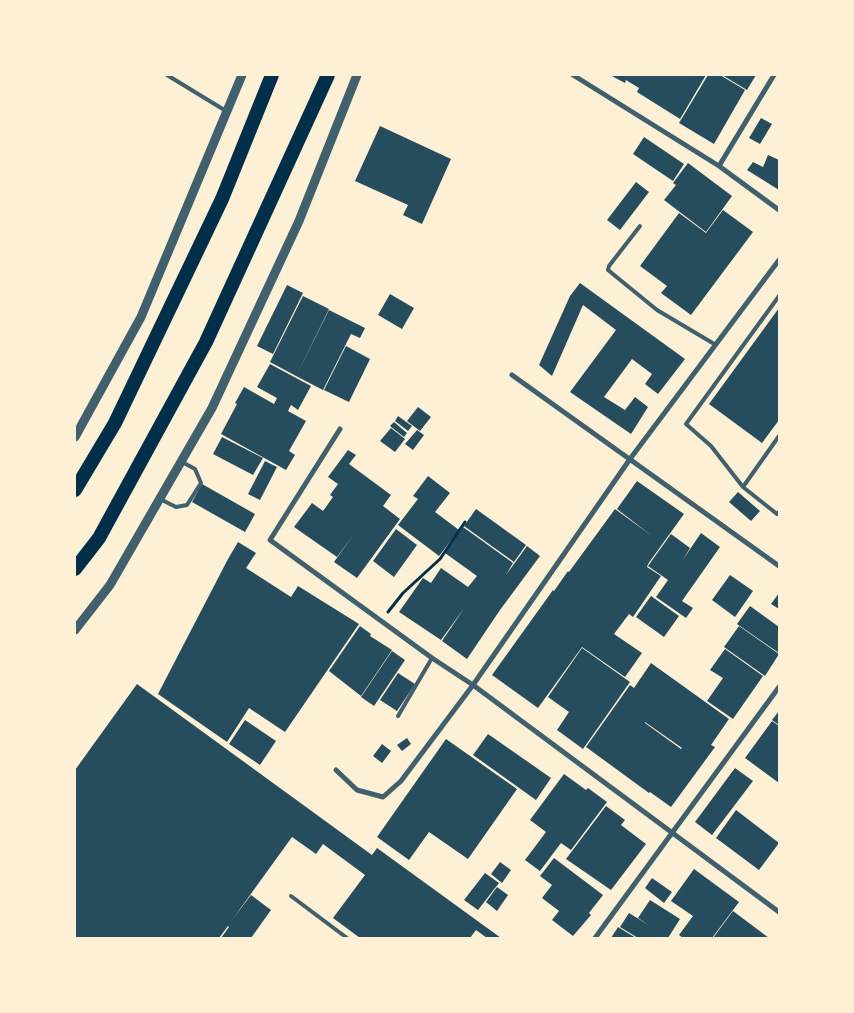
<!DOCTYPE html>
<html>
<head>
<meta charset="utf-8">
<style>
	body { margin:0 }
	#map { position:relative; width:854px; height:1013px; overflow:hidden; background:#fdf0d5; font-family:Mulish,sans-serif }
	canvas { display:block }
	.frame { position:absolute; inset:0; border:76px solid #fdf0d5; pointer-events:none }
</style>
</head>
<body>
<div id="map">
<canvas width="854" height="1013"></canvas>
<div class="frame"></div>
</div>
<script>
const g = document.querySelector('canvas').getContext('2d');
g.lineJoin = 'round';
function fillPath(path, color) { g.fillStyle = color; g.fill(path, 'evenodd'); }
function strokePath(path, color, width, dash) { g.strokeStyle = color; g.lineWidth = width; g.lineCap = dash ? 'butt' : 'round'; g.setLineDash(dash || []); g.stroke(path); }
const building = new Path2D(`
	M610 75H706L680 119 637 92 639 88 626 80 625 83Z
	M708 75H720L745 90 714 144 679 123Z
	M722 75H756L747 90Z
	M761 118 772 124 760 144 749 138Z
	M380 126 451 159 422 224 403 215 408 205 355 181Z
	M644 137 684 164 673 181 633 154Z
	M768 155 779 160V190L747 170 753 162 763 167Z
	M688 163 732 196 706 232 664 200 676 185 673 183Z
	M636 182 649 192 620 230 607 220Z
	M723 210 753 232 691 315 661 293 667 286 640 266 679 213 706 233Z
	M580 283 685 359 658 394 645 384 652 374 632 359 604 397 625 410 635 397 648 407 631 434 570 392 616 330 583 305 552 376 539 365 570 296Z
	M287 285 303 293 273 354 257 346Z
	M390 294 414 308 402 329 378 315Z
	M303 296 329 309 296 376 270 362Z
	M779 308V420L762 443 709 404Z
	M329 310 365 328 360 338 351 334 323 390 296 376Z
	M346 346 370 359 349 402 324 390Z
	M270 364 311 386 298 410 291 405 288 411 306 421 289 451 295 455 286 470 221 434 237 404 235 403 244 387 274 404 277 398 257 387Z
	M418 407 431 417 420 431 407 421Z
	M398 416 412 426 408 431 395 421Z
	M394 422 407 433 404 437 390 426Z
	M391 428 405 439 395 452 380 441Z
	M417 430 424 435 413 450 405 444Z
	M222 437 263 458 253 475 213 454Z
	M348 450 356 455 349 464 391 495 383 506 400 519 357 578 334 562 354 534 337 557 294 527 312 503 323 511 333 497 330 495 338 484 328 477Z
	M265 461 277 467 260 500 248 494Z
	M428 476 450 493 435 512 459 530 439 556 398 525 418 499 413 496Z
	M637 481 684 514 648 564 647 567 661 576 633 617 629 614 614 634 642 653 625 677 582 647 538 708 492 675 553 590 554 591 568 571 569 572 615 509 652 536 617 509Z
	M202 484 255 514 245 532 192 502Z
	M738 492 760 511 751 521 729 502Z
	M476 509 526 545 514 562 464 526Z
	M463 527 513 563 506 575 527 546 540 556 500 610 467 659 442 641 465 607 441 640 399 612 423 578 431 583 441 568 468 587 477 576 445 553Z
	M396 529 417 545 394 577 373 561Z
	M701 533 720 547 682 601 693 608 686 618 656 597 668 580 648 566 671 534 690 548 682 561Z
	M238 542 256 553 246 568 291 597 298 586 359 624 285 732 249 708 227 742 158 694 228 559Z
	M730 575 753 591 735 617 712 600Z
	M779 593V609L771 604Z
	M651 596 679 616 664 637 636 617Z
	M750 606 779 627V653L737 624Z
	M360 626 371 634 370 636 392 650 361 696 329 671Z
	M739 626 779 654 765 676 724 647Z
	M582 648 630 682 583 749 557 730 569 712 548 697Z
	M725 649 763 676 733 719 707 701 723 678 710 670Z
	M392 651 405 660 374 706 361 697Z
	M651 663 729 719 711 745 715 747 671 807 650 792 649 793 586 747 630 685 634 688ZM645 722 682 748 681 749 645 723Z
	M398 673 415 684 397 711 380 700Z
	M137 684 372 855 377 848 501 938H487L476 930 470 938H360L333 918 365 875 323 844 316 854 292 837 232 920 251 895 271 910 251 938H221L229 927 228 926 219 938H75V770Z
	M779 711V725L772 720Z
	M245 720 276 741 260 765 229 744Z
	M772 721 779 726V783L745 758Z
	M488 734 551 778 536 800 473 755Z
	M407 738 411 744 402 751 397 745Z
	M446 739 517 789 468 859 429 832 409 860 377 837Z
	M382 744 391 751 382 763 373 756Z
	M735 768 753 781 712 835 695 822Z
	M564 774 586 790 588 788 607 802 571 850 561 843 540 871 525 860 546 832 530 820Z
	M606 806 625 820 621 825 646 844 611 890 566 859Z
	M736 810 779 843 759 870 716 838Z
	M554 858 603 895 589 913 591 915 573 936 552 920 559 911 542 898 552 885 540 876Z
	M500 862 511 870 502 883 491 874Z
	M694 869 739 902 712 938H683L679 935 693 916 671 901Z
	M485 873 499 883 478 910 464 900Z
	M652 878 672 892 664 903 645 888Z
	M497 887 508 895 497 911 486 902Z
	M650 900 680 919 668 938H638L620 927 629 913 650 926 638 918Z
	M733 911 769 938H713Z
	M618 927 636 938H611Z`);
const path = new Path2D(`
	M388 612 403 593 440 559 465 522`);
const service = new Path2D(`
	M167 75 226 111
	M640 226 609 266 608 270 657 310 716 345
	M779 296 686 424 711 446 743 487 777 514 779 512
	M743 487 779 436
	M160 499 176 507 187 505 201 483 195 469 182 462
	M398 716 432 658
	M291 896 347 938`);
const minor = new Path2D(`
	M573 75 719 166 779 210
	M719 166 774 75
	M512 375 779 566
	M340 429 270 540 432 658 473 685 779 912
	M336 770 357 790 383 797 401 781 473 685 630 459 779 260
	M595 938 779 687`);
const tertiary = new Path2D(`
	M75 437 141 317 242 75
	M75 630 110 585 212 408 299 221 357 75`);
const trunk = new Path2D(`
	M75 490 115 423 222 199 272 75
	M75 569 99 538 206 342 328 75`);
fillPath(building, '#264d5e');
strokePath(path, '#003049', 3);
strokePath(service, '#3f606c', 4);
strokePath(minor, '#3f606c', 5);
strokePath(tertiary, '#3f606c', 9);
strokePath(trunk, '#003049', 14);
</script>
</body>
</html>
